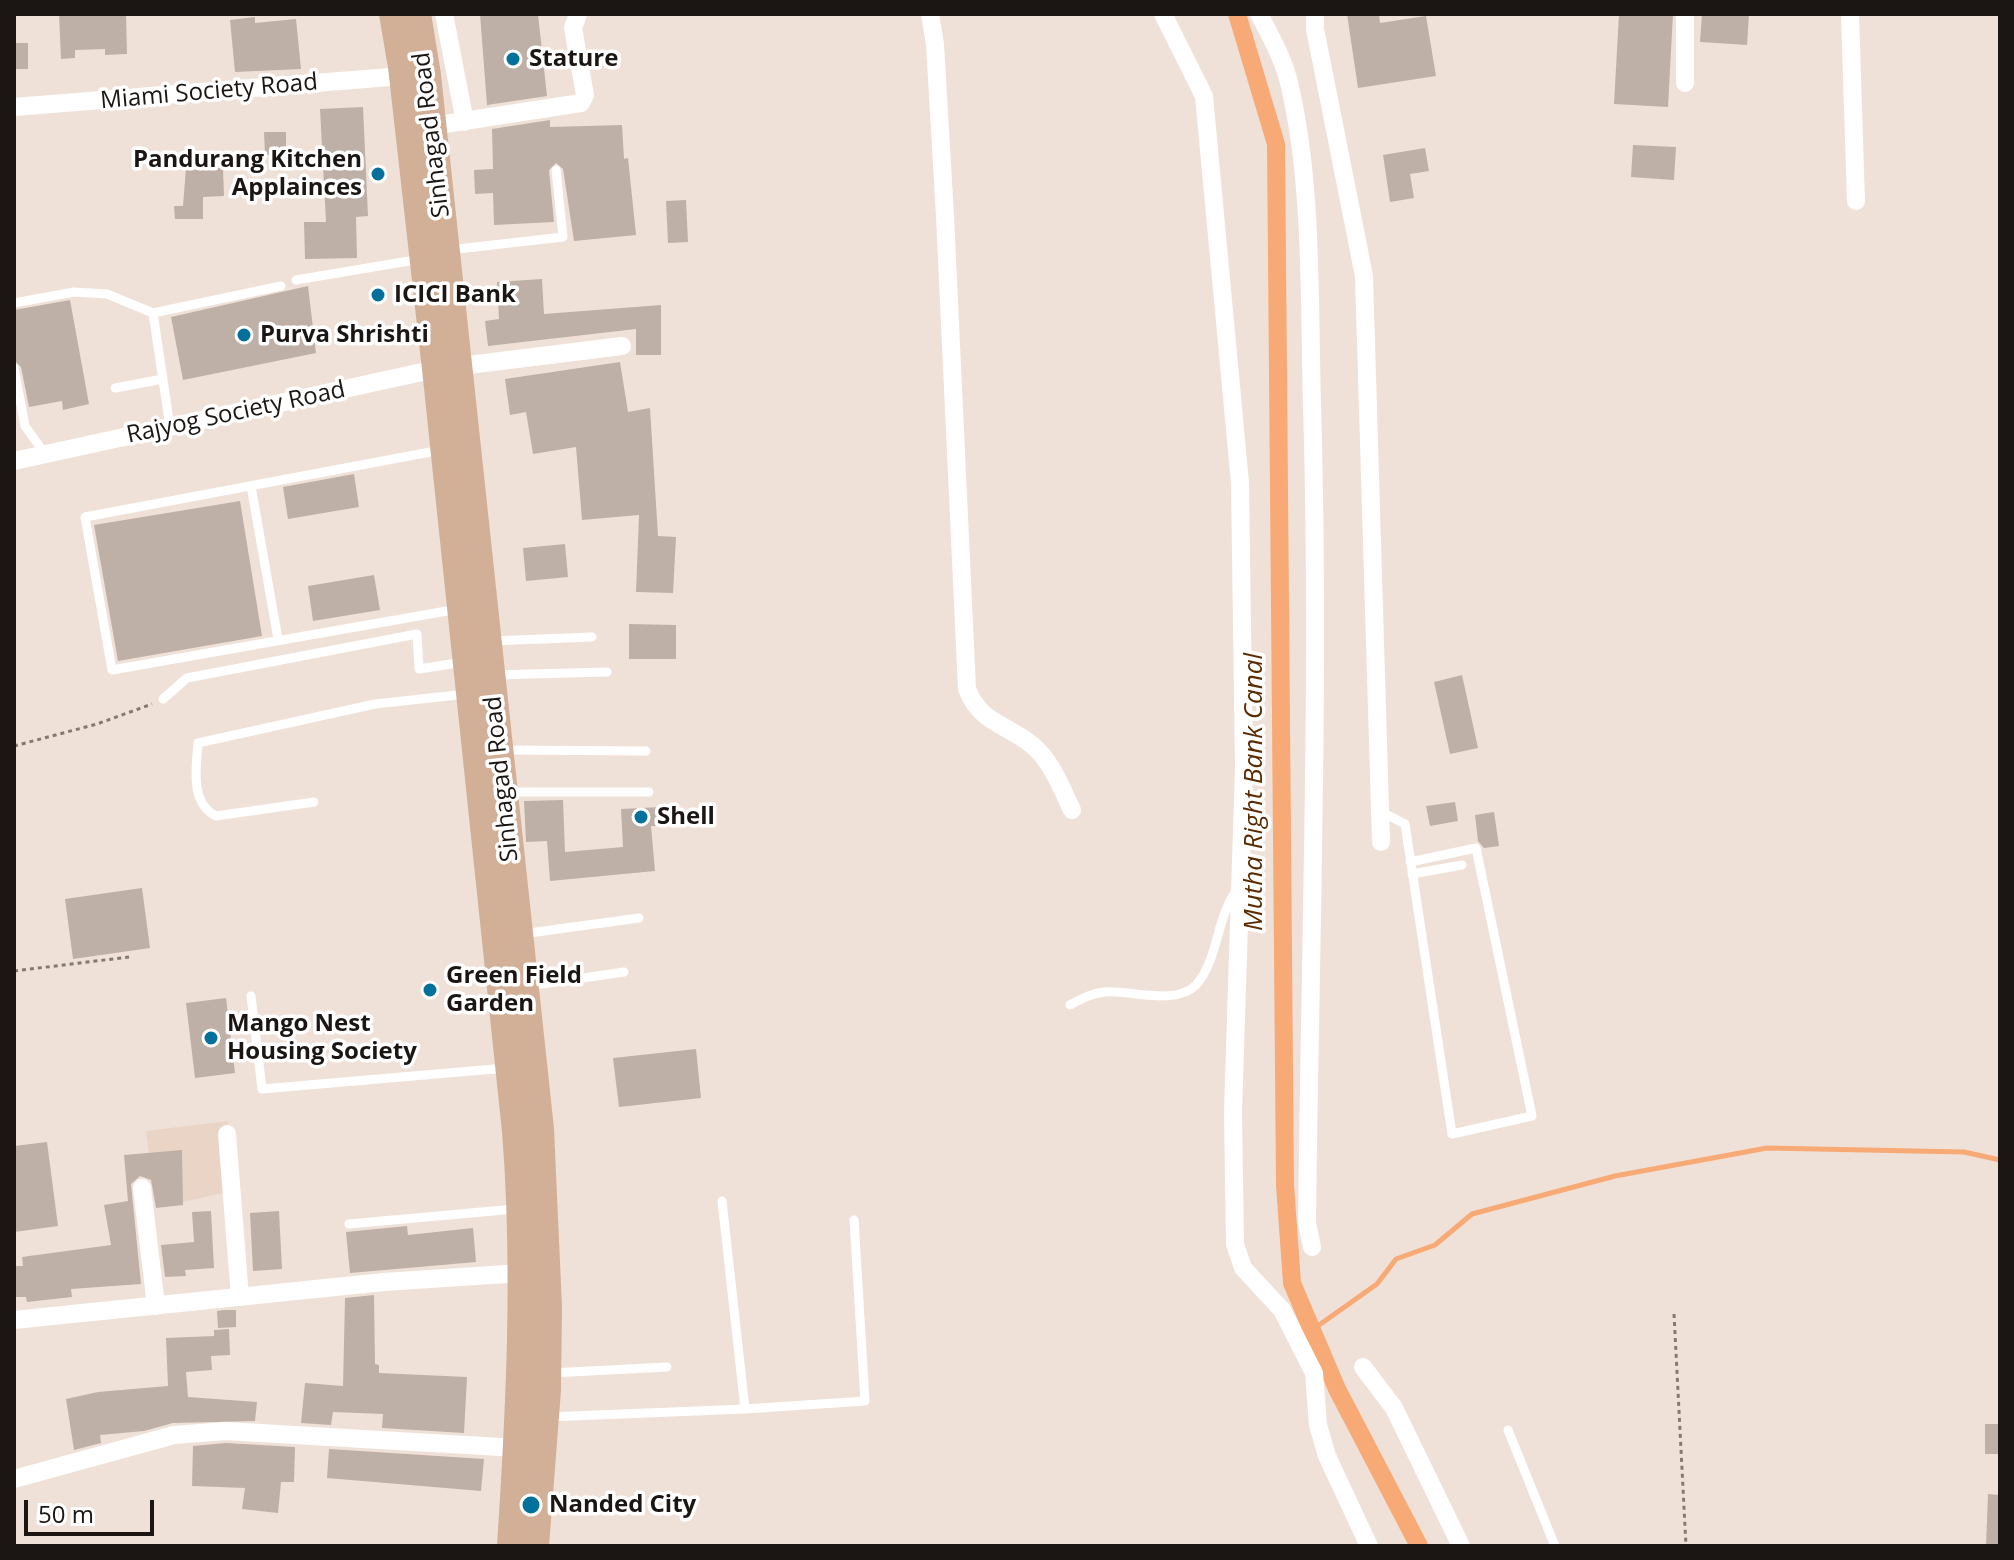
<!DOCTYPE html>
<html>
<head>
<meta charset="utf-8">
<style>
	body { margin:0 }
	#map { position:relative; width:2014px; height:1560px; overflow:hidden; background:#f0e1d8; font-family:"Open Sans",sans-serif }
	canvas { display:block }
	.frame { position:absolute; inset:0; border:16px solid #1b1613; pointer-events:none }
	.scale { position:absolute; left:24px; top:1500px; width:130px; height:36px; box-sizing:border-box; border:4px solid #1b1613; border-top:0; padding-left:10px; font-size:24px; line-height:28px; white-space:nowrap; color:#1b1613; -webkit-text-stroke:6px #fff; paint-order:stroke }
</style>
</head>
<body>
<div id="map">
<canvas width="2014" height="1560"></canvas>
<div class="frame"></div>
<div class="scale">50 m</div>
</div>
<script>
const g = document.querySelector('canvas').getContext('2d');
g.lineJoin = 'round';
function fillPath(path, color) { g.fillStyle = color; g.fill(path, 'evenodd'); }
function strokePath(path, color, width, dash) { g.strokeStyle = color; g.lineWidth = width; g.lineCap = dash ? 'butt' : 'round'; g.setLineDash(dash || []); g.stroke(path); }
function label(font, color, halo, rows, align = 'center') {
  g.font = font + ' "Open Sans",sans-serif'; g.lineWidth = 7; g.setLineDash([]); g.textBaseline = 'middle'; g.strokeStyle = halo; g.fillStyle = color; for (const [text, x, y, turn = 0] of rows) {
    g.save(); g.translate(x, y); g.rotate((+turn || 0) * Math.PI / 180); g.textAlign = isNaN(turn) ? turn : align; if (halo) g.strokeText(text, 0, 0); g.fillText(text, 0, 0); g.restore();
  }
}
const built = new Path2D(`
	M228 1121 232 1191 156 1208 146 1131Z`);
const stream = new Path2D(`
	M1312 1330 1377 1284 1396 1259 1435 1245 1472 1214 1615 1176 1767 1148 1964 1152 2000 1160`);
const canal = new Path2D(`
	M1237 14 1276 144 1285 1185 1292 1283 1337 1389 1419 1546`);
const building = new Path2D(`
	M59 14H126L127 54 105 55V49L75 50V58L61 59Z
	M480 14H538L547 96 487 105Z
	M1347 14H1379L1380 23 1426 16 1436 76 1358 88Z
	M1619 14H1673L1668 107 1614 104Z
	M1702 14H1749L1747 45 1700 42Z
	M255 17V23L296 19 301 69 235 72 230 20Z
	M14 43H28V69H14Z
	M363 107 368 216 356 217 357 258 305 259 304 222H326L320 109Z
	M550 120V127L622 125 624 159 628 158 636 235 574 241 563 169 556 163 549 170 554 222 494 225 493 193 475 194 474 170 493 169 492 129Z
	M264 132H286V155H265Z
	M1633 145 1676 147 1674 180 1631 177Z
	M1425 148 1429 171 1410 174 1414 198 1390 202 1383 155Z
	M186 168H223L224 196 203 197V219H175L174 206H183Z
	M686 200 688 242 668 243 666 201Z
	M542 279 544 314 661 305V355H636V329L488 346 485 321 499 319 497 282Z
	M308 286 316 353 183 380 171 317Z
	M70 300 89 404 63 410 62 401 29 407 21 367 14 360V310Z
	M620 362 628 412 650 408 658 536 676 537 673 593 636 592 639 515 582 520 576 447 533 454 526 412 510 415 505 379Z
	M354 474 359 507 288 519 283 487Z
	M240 501 262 636 118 661 94 525Z
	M565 544 568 577 526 581 523 548Z
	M374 575 380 610 313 621 308 586Z
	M629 624 676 625V659H629Z
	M1462 675 1478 748 1450 754 1434 682Z
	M563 800 565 852 623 847 621 809 661 807 662 826H651L655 871 550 881 547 841 526 842 524 801Z
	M1455 802 1458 821 1430 826 1426 806Z
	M1494 812 1499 846 1484 848 1478 841 1475 815Z
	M142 888 150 948 73 959 65 899Z
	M226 998 235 1073 195 1078 186 1003Z
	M696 1049 701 1098 619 1107 613 1058Z
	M47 1142 58 1226 14 1232V1146Z
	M182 1150 183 1205 156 1208 151 1180 140 1176 131 1184 141 1284 71 1289 72 1297 27 1302 26 1297H14V1266H23L22 1257 111 1245 104 1205 128 1201 124 1155Z
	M211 1211 214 1268 185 1270 186 1276 165 1277 161 1245 194 1242 192 1212Z
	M279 1211 282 1269 253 1271 250 1213Z
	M407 1226 408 1235 473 1228 476 1262 350 1273 346 1232Z
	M374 1295 375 1364 379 1365V1373L467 1377 464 1433 382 1428 383 1414 333 1412 331 1425 301 1423 305 1383 343 1386 345 1298Z
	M224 1310H236V1327L218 1328 217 1311Z
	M229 1329 230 1355 211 1356 212 1370 186 1372 188 1397 257 1402 255 1421 173 1423 144 1431 100 1435 101 1443 74 1450 66 1399 98 1392 168 1386 166 1338 214 1336V1330Z
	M1985 1424H2000V1454H1985Z
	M226 1443 295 1447 294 1482H281L278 1513 242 1509 245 1488 192 1486 193 1446Z
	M329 1449 484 1459 481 1491 327 1478Z
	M1988 1494 2000 1495V1546H1986Z`);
const path = new Path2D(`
	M14 746 97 724 152 704
	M14 971 129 957
	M1674 1314 1686 1546`);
const service = new Path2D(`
	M449 250 563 237 556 170
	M296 280 421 259
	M14 303 74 292 107 294 153 313 281 286
	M153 313 170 427
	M14 368 25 426 45 454
	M115 388 163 379
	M441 450 85 517 112 670 458 609
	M251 486 278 639
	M491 641 592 637
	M494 675 607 672
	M163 699 187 678 417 634 419 669 464 662
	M502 750 646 751
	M507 792H649
	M314 802 216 816C190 803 196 768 198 743L375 704 467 694
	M1380 811 1405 824 1452 1134 1532 1116 1476 848 1410 862
	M1412 874 1462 865
	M522 934 639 918
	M528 986 624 972
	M251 996 262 1089 506 1068
	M1070 1005C1081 999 1092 993 1105 992 1130 990 1176 1006 1196 985 1219 959 1216 916 1238 888
	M349 1224 515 1209
	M551 1373 667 1367
	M745 1409 865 1401 854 1220
	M548 1417 745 1409 722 1201
	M1508 1430 1555 1546`);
const minor = new Path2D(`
	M444 14 465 122
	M930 14 935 44 945 216 967 689C980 723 1006 724 1032 745 1051 760 1062 789 1072 810
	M1163 14 1204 96 1240 483 1244 767 1233 1112 1235 1244 1243 1268 1282 1310 1314 1373 1318 1425 1327 1456 1369 1546
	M1259 14C1271 37 1285 62 1290 87 1313 187 1309 302 1312 404 1320 677 1310 950 1307 1223L1312 1247
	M1315 14V29L1364 276 1381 842
	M1850 14 1856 201
	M1685 83V14
	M14 107 403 76
	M432 126 581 103 585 95 573 28 578 14
	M14 461 436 369 622 346
	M227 1134 240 1297
	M142 1188 156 1306
	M14 1320 384 1282 522 1273
	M1363 1367 1394 1408 1461 1546
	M14 1479 174 1435 226 1431 518 1448`);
const primary = new Path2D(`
	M393 14 402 67 436 369 516 1131C527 1269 520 1408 511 1546
	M417 14 427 75 540 1129 548 1307 547 1390 535 1546`);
const markers = [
	[513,59,8,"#04709c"],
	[378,174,8,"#04709c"],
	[378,295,8,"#04709c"],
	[244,335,8,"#04709c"],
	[641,817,8,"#04709c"],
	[430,990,8,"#04709c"],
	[211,1038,8,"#04709c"],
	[531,1505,10,"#04709c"]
];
const poiNames = [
	["Stature",529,59],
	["Pandurang Kitchen",362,160,"right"],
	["Applainces",362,188,"right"],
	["ICICI Bank",394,295],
	["Purva Shrishti",260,335],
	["Shell",657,817],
	["Green Field",446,976],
	["Garden",446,1004],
	["Mango Nest",227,1024],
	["Housing Society",227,1052],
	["Nanded City",549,1505]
];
const streetNames = [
	["Miami Society Road",209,92,-5],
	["Sinhagad Road",432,135,-97],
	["Rajyog Society Road",236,413,-12],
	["Sinhagad Road",502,779,-96]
];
const waterNames = [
	["Mutha Right Bank Canal",1255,792,-90]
];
fillPath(built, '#ead4c6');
strokePath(stream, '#f7aa75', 5);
strokePath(canal, '#f7aa75', 18);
fillPath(building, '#beb0a7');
strokePath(path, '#837973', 3, [4, 4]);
strokePath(service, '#fff', 9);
strokePath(minor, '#fff', 18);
strokePath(primary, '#d2b098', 28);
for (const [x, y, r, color] of markers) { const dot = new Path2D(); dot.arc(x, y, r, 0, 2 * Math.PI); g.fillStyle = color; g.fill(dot); strokePath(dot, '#fff', 3); }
label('bold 24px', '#1b1613', '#fff', poiNames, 'left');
label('24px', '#1b1613', '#fff', streetNames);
label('italic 26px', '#5b2b00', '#fff', waterNames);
</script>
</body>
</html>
